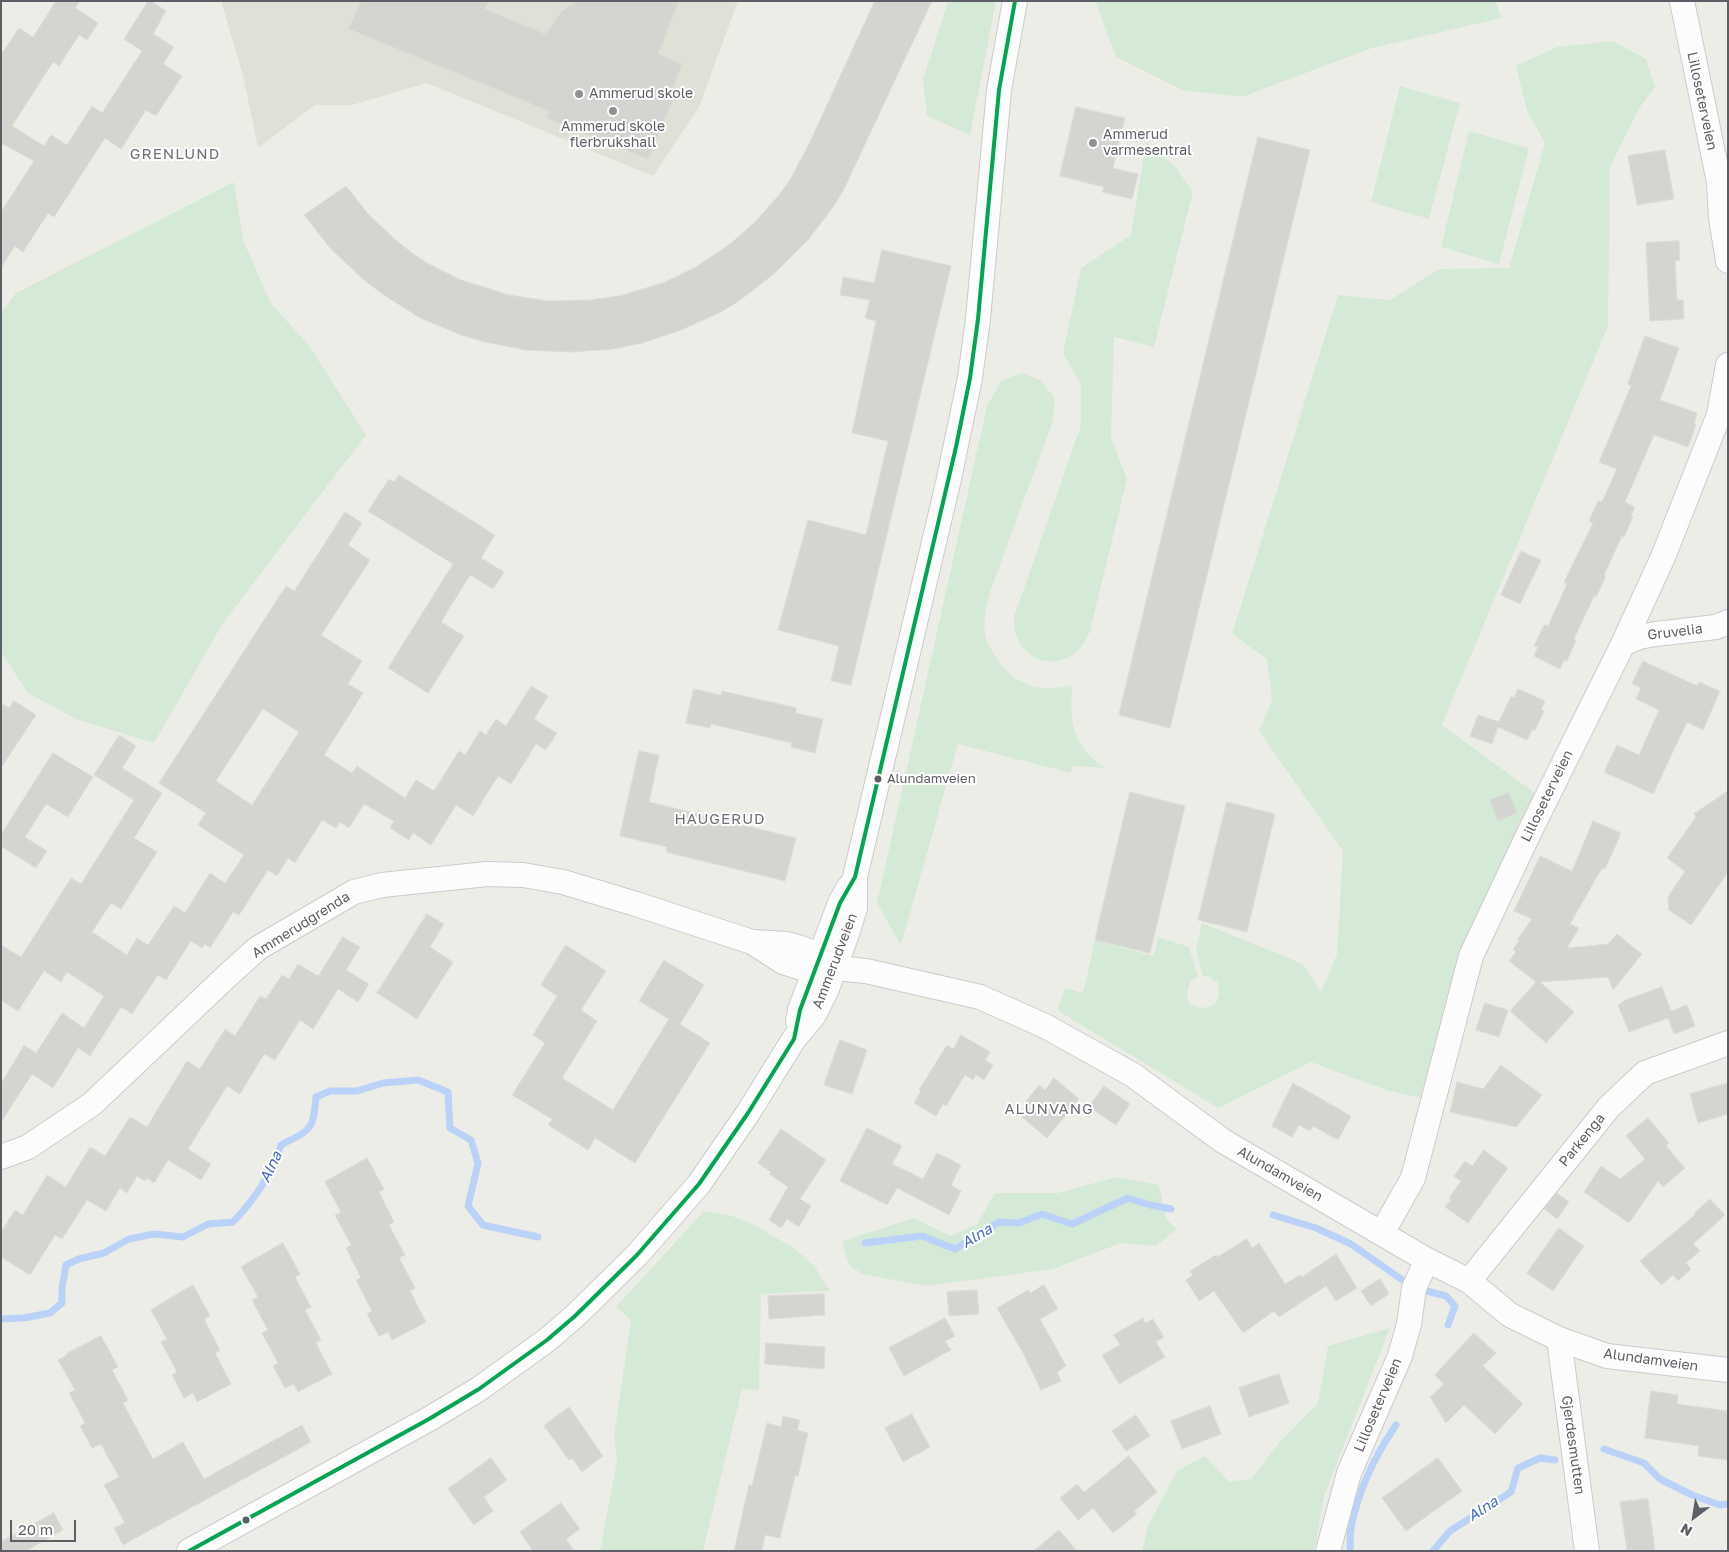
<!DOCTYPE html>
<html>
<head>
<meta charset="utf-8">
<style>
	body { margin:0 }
	#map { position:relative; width:1729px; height:1552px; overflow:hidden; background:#edede8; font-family:"Golos Text",sans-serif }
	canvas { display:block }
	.frame { position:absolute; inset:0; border:2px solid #5d5f66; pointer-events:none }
	.north { position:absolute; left:1669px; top:1492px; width:50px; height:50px; -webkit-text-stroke:4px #fff; paint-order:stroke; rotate:211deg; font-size:14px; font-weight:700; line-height:20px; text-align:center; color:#5d5f66 }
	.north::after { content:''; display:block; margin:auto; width:18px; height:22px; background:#5d5f66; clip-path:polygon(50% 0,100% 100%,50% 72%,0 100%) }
	.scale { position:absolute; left:10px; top:1520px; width:66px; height:22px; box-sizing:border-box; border:2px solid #5d5f66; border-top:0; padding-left:6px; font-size:15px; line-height:18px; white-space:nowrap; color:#5d5f66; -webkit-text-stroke:4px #fff; paint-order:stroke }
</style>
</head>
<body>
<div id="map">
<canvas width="1729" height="1552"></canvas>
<div class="frame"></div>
<div class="north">N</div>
<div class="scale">20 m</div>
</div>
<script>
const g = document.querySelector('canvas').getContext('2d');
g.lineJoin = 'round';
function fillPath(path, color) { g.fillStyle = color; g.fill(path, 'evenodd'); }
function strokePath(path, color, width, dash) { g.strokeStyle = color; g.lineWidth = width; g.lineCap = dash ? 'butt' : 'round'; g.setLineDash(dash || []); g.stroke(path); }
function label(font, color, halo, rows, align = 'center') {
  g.font = font + ' "Golos Text",sans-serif'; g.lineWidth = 4; g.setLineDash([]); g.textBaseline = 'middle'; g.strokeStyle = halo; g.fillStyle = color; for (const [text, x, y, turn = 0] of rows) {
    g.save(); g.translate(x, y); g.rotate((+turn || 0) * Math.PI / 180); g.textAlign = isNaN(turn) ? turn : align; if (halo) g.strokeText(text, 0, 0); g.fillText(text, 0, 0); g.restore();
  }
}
const education = new Path2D(`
	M221 1H738L699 107 653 176 427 83 352 105H315L258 148 243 75Z`);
const green = new Path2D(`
	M948 1H996L970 135 927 116 923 80Z
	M1095 1H1495L1502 18 1372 48 1242 97 1182 90 1116 57Z
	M1613 41 1646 59 1655 87 1640 107 1610 167 1608 326 1442 725 1535 793 1465 944 1420 1098 1386 1090 1311 1062 1218 1108 1057 1010 1065 988 1083 993 1095 940 1154 956 1158 937 1189 947 1198 977 1190 982 1187 993 1189 1003C1208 1014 1223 1005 1218 983L1208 976H1203L1196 949 1202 923 1303 964 1321 992 1337 954 1343 851 1259 731 1272 700 1267 659 1232 634 1338 295 1390 300 1439 269 1509 268 1545 143 1527 111 1516 66 1557 47Z
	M1400 86 1460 103 1429 219 1371 202Z
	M1469 131 1529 148 1499 264 1441 247Z
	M1146 143 1175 166 1193 192 1154 347 1114 337 1111 437 1127 479 1090 631C1071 680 1012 666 1014 617L1081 425V384L1063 353 1081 268 1131 235Z
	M234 182 243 240 270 302 310 347 366 435 223 623 154 743 76 719 28 693 1 652V313L16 293Z
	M1022 373 1040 380 1055 398 1053 421 990 592C987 606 982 623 986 638 987 643 991 648 993 652 1010 684 1038 694 1072 685 1071 713 1069 734 1090 756 1094 761 1101 764 1106 768L1072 766 1071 773 958 744 901 945 877 903 987 406 1002 380Z
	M1117 1177 1159 1185 1166 1219 1177 1229 1156 1246 1121 1243 1053 1269 927 1286 862 1274 849 1265 842 1241 914 1218 950 1236 977 1224 995 1193H1058Z
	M704 1211 732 1216 753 1224 794 1248 815 1267 830 1291 761 1294 759 1390 742 1389 703 1551H600L617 1461 614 1436 631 1320 616 1307Z
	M1390 1328 1324 1496 1316 1543 1313 1551H1142L1148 1526 1177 1471 1205 1456 1229 1482 1251 1479 1279 1443 1318 1403 1328 1346Z`);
const stream = new Path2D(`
	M1273 1215 1316 1228 1351 1244 1401 1279
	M865 1243 922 1236 955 1249 999 1222 1019 1223 1042 1214 1072 1224 1128 1198 1150 1205 1171 1209
	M1427 1291 1446 1296 1455 1306 1448 1325
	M1 1319 24 1318 50 1313 62 1303V1289L66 1265 79 1259 104 1253 129 1239 154 1234 183 1237 208 1224 233 1222C256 1198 270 1176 281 1145 311 1129 313 1132 316 1097L330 1091H357L383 1083 418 1080 448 1092 450 1128 471 1140 478 1163 468 1206 483 1225 538 1237
	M1604 1449 1644 1463 1660 1479 1692 1495 1720 1505 1728 1504
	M1350 1551C1351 1543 1349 1535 1351 1528 1358 1490 1375 1456 1396 1425
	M1433 1551 1450 1531 1511 1492 1518 1468 1540 1458 1555 1460`);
const building = new Path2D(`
	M56 1H80L75 8 98 23 87 40 79 35 59 66 53 62 12 126 44 146 51 135 67 145 92 106 102 113 142 51 124 39 148 1H151L166 11 153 34 174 47 163 64 182 76 156 116 146 110 121 149 105 138 54 217 48 213 23 252 15 246 1 268V212L34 161 1 143V55L19 28 33 37Z
	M361 1H489L485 9 545 34 562 11 577 1H679L658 54 682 64 669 98 673 100 648 159 547 118 549 111 349 29Z
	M875 1H932L845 187 834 206 807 241 775 273 739 301 721 312 681 330 642 343 613 349 571 352 526 350 485 342 461 335 420 318 381 293 364 280 331 249 304 215 346 186 369 215 397 241 412 253 427 263 461 280 509 295 548 301 589 300 619 296 663 283 696 267 730 244 755 222 780 194 791 178 809 144Z
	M1076 107 1125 118 1113 168 1138 174 1132 199 1102 192 1104 187 1060 176Z
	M1258 137 1310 150 1170 728 1119 715Z
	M1665 150 1674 199 1637 205 1628 156Z
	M1679 241 1680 260 1675 261 1676 281 1677 300H1683L1684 319 1650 321 1646 243Z
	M882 250 951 266 851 685 831 681 839 646 778 630 808 520 866 535 888 441 852 433 876 321 865 318 870 300 840 295 843 277 874 283Z
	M1645 336 1679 348 1660 400 1697 413 1694 424 1696 425 1688 447 1654 435 1625 502 1635 507 1631 516 1633 517 1624 537 1622 536 1604 575 1606 576 1596 597 1594 596 1585 615 1574 639 1576 640 1567 661 1564 660 1560 669 1534 656 1538 647 1534 646 1544 625 1548 626 1567 584 1564 582 1593 523 1589 521 1594 510 1598 501 1602 502 1617 469 1599 462 1631 386 1628 384Z
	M399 475 495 535 481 558 504 572 493 589 470 575 441 622 464 636 428 693 388 668 453 564 368 511 389 479 394 482Z
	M345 512 362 523 348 545 370 560 321 635 362 661 348 684 363 693 324 755 352 773 357 766 405 798 416 780 434 791 459 751 465 755 480 731 486 735 496 719 506 726 531 686 548 696 534 719 557 733 546 750 536 744 511 784 498 776 473 816 456 805 431 845 413 833 409 840 390 828 394 821 364 804 349 828 340 822 336 828 322 820 295 863 288 858 277 876 268 870 239 915 233 912 210 948 205 944 202 948 191 941 166 980 158 975 132 1014 121 1007 90 1056 78 1048 53 1088 32 1074 1 1122V1084L24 1045 36 1053 62 1013 84 1028 104 996 67 972 61 982 44 971 18 1011 1 1000V945L21 957 71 878 81 884 134 800 94 775 119 735 136 746 122 768 162 793 134 838 157 852 121 909 111 903 92 932 127 955 137 938 148 945 174 906 185 913 210 873 225 883 244 855 198 825 206 813 159 783 286 586 294 591ZM263 709 299 732 252 805 216 781Z
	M1521 551 1541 560 1520 604 1501 595Z
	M1643 661 1697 686 1699 682 1720 691 1703 730 1687 722 1653 794 1604 772 1617 745 1639 755 1659 710 1636 699 1641 688 1632 684Z
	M694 689 721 695 722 691 797 708 795 713 823 719 815 753 791 747 792 743 711 724 710 728 686 723Z
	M1518 689 1545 701 1541 710 1544 711 1535 730H1532L1527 740 1498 727 1492 744 1470 736 1478 715 1499 722 1511 696 1514 698Z
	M14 701 36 715 1 768V703L9 708Z
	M639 751 659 755 649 802 796 838 785 881 666 852 667 847 620 836Z
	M53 753 93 777 68 817 46 804 25 837 47 851 36 868 1 846V835Z
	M1728 791V872L1691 925 1669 910 1668 897 1685 871 1667 858 1696 817 1694 814Z
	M1130 792 1185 806 1150 953 1095 940Z
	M1509 793 1517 813 1498 821 1490 800Z
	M1227 802 1275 814 1247 932 1198 920Z
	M1593 821 1621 833 1605 869 1602 868 1570 924 1579 928 1567 948 1608 944 1617 934 1642 954 1613 990 1608 977 1540 982 1574 1012 1546 1043 1510 1011 1536 982 1509 961 1516 952 1513 949 1519 941 1517 940 1532 919 1514 911 1540 856 1572 871Z
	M427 914 444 924 430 947 453 962 417 1019 377 993Z
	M343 937 360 947 346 970 369 984 358 1002 338 989 313 1029 300 1020 275 1060 264 1054 240 1094 227 1086 188 1149 211 1164 201 1180 168 1160 154 1183 147 1178 145 1181 137 1176 127 1193 120 1188 106 1211 87 1200 62 1239 55 1235 30 1275 1 1257V1232L15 1210 23 1215 47 1175 66 1187 90 1147 105 1156 130 1117 147 1127 187 1061 200 1069 225 1029 235 1036 260 996 266 999 282 975 289 979 298 964 318 976Z
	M566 945 606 971 581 1010 597 1021 562 1078 613 1110 669 1019 639 1001 664 960 704 985 680 1024 710 1043 635 1163 595 1138 588 1150 548 1125 552 1119 512 1095 545 1043 533 1035 557 996 541 985Z
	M1662 987 1671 1011 1687 1005 1695 1026 1674 1034 1668 1018 1629 1032 1618 1005 1626 1000Z
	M1485 1003 1508 1010 1499 1037 1476 1030Z
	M961 1035 990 1052 985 1060 993 1065 984 1080 976 1075 973 1080 965 1075 946 1106 943 1104 936 1116 914 1103 921 1091 919 1090 947 1045 953 1049Z
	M840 1040 867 1050 852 1094 824 1085Z
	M1501 1065 1542 1095 1516 1127 1450 1112 1457 1082 1483 1089Z
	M1054 1078 1079 1099 1047 1138 1022 1117 1032 1106 1026 1101 1039 1085 1045 1090Z
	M1293 1083 1351 1116 1338 1140 1313 1126 1310 1131 1299 1125 1292 1137 1272 1126Z
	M1728 1083V1114L1698 1123 1690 1094Z
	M1104 1086 1130 1104 1116 1125 1089 1107Z
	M1648 1118 1669 1143 1666 1146 1685 1168 1663 1187 1658 1181 1629 1223 1584 1192 1601 1166 1620 1179 1645 1159 1626 1136Z
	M867 1128 902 1146 892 1164 923 1179 937 1153 961 1165 951 1185 961 1191 949 1215 897 1188 887 1205 840 1181Z
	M781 1129 826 1160 800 1199 811 1206 799 1227 787 1219 781 1228 769 1220 788 1187 769 1174 771 1172 758 1163Z
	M1484 1150 1508 1168 1468 1223 1445 1207 1451 1200 1449 1198 1461 1181 1454 1176 1465 1161 1472 1166Z
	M367 1158 384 1189 379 1192 394 1222 389 1225 405 1255 399 1258 415 1288 410 1291 426 1322 392 1340 388 1332 379 1336 367 1314 372 1311 356 1280 361 1278 346 1248 351 1245 335 1215 341 1212 325 1182Z
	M1557 1193 1569 1202 1557 1219 1544 1209Z
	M1710 1199 1725 1215 1693 1244 1700 1251 1686 1263 1691 1269 1678 1281 1673 1275 1661 1285 1640 1261 1695 1215 1694 1214Z
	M1559 1228 1584 1246 1553 1291 1527 1273Z
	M1247 1239 1252 1248 1259 1243 1285 1284 1300 1275 1302 1277 1336 1254 1357 1288 1336 1301 1326 1286 1279 1317 1274 1311 1243 1333 1214 1291 1199 1301 1186 1280 1193 1275 1190 1271 1216 1255 1217 1257Z
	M283 1243 300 1274 295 1277 311 1307 305 1310 321 1340 316 1343 332 1374 298 1392 294 1384 285 1388 273 1366 278 1363 262 1333 268 1330 252 1300 258 1297 241 1267Z
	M1380 1279 1389 1294 1371 1306 1361 1291Z
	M193 1285 210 1316 204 1319 220 1350 215 1353 231 1384 197 1402 193 1393 184 1398 172 1375 177 1372 161 1342 167 1339 151 1310Z
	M1044 1285 1058 1309 1040 1319 1066 1366 1057 1372 1061 1381 1041 1390 1022 1351 997 1308 1028 1290 1030 1293Z
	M977 1290 979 1314 949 1316 947 1292Z
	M824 1294 825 1315 769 1319 768 1296Z
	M945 1318 955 1336 945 1341 951 1350 904 1376 889 1348Z
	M1143 1318 1145 1323 1153 1319 1164 1337 1156 1342 1165 1357 1119 1384 1102 1355 1120 1345 1114 1335Z
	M1474 1333 1496 1353 1483 1366 1523 1404 1495 1434 1464 1405 1446 1423 1430 1397 1444 1384 1435 1375Z
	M101 1336 118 1367 112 1370 128 1400 123 1403 153 1459 183 1442 204 1479 302 1425 311 1442 123 1545 114 1528 125 1523 104 1485 119 1477 101 1444 92 1448 80 1426 85 1423 69 1393 75 1390 58 1360 67 1355 66 1354Z
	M766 1343 825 1347 824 1369 765 1364Z
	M1279 1374 1289 1403 1249 1417 1239 1388Z
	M1651 1391 1678 1395 1677 1404 1728 1411V1460L1698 1456 1699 1446 1645 1438Z
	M1210 1406 1221 1434 1182 1449 1171 1421Z
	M569 1407 603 1456 582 1472 572 1458 569 1460 544 1426Z
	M912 1414 930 1447 903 1462 885 1428Z
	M1136 1415 1150 1436 1126 1451 1112 1431Z
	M783 1416 800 1420 797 1430 808 1433 798 1476H795L780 1538 765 1535 762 1551H734L749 1485 752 1486 767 1423 781 1427Z
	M1129 1456 1157 1492 1134 1511 1137 1514 1113 1533 1093 1508 1078 1520 1060 1498 1077 1484 1084 1492Z
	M491 1458 507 1480 484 1497 493 1511 474 1525 448 1489Z
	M1438 1458 1462 1491 1406 1531 1382 1498Z
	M1648 1499 1655 1551H1627L1620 1502Z
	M561 1503 580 1529 566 1539 574 1551H533L520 1532Z
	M54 1513 63 1530 26 1551H1V1542Z
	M1059 1530 1077 1551H1034Z`);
const minor = new Path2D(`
	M1682 1 1719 182 1721 218 1728 261
	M1623 644 1639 637 1656 634 1716 627 1728 622
	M752 942 783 962 815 972 826 973 835 968 866 971 980 997 1045 1026 1133 1075 1223 1141 1427 1260 1469 1281 1510 1315 1559 1339 1607 1356 1728 1370
	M798 1021 800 1010 840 903 849 887
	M1 1157 28 1147 92 1104 228 975 258 948 354 892 382 885 487 874 523 875 563 882 636 904 752 942 787 944 798 947 821 956 829 962 835 968
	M1382 1233 1413 1178 1471 956 1530 831 1623 644 1663 557 1719 415 1728 365
	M1469 1281 1609 1107 1645 1073 1728 1043
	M1559 1339 1587 1551
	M189 1551 429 1419 479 1389 547 1340 575 1316 637 1255 699 1184 748 1113 794 1039 814 1015 826 991 848 931 855 908V877L948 483 970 378 978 319 999 90 1015 1
	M1328 1551 1349 1473 1400 1356 1409 1324 1414 1288 1427 1260`);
const bus1 = new Path2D(`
	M189 1551 429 1419 479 1389 547 1340 575 1316 637 1255 699 1184 748 1113 794 1039 800 1010 840 903 855 877 956 447 970 378 978 319 999 90 1015 1`);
const markers = [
	[579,94,5,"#8f9194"],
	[613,111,5,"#8f9194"],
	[1093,143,5,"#8f9194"],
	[878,779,4.5,"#5d5f66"],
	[246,1520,4.5,"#5d5f66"]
];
const busNames = [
	["Alundamveien",887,779]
];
const poiNames = [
	["Ammerud skole",589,94],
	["Ammerud skole",613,127,"center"],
	["flerbrukshall",613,143,"center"],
	["Ammerud",1103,135],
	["varmesentral",1103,151]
];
const streetNames = [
	["Lilloseterveien",1702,101,78],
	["Gruvelia",1675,632,-7],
	["Lilloseterveien",1547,796,-64],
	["Ammerudgrenda",301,925,-32],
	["Ammerudveien",835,961,-69],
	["Parkenga",1582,1140,-51],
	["Alundamveien",1280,1174,30],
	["Alundamveien",1651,1360,8],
	["Lilloseterveien",1378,1405,-67],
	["Gjerdesmutten",1573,1445,82]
];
const neighbourhoodNames = [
	["GRENLUND",175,154],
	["HAUGERUD",720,819],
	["ALUNVANG",1049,1109]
];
const waterNames = [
	["Alna",271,1167,-64],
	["Alna",977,1236,-31],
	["Alna",1483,1509,-33]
];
fillPath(education, '#e1e0d7');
fillPath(green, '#d5ead6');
strokePath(stream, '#bbd2f8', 7);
fillPath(building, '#d4d4d1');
strokePath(building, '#dcdcd7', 1);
strokePath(minor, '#cacbca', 26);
strokePath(minor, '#fcfcfc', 24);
strokePath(bus1, '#00a651', 4);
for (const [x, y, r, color] of markers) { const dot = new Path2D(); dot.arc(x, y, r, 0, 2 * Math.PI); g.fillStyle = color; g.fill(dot); strokePath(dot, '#fff', 2); }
label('13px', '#5d5f66', '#fff', busNames, 'left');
label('14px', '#5d5f66', '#fff', poiNames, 'left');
label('14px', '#5d5f66', '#fff', streetNames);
g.letterSpacing = '1px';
label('15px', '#6e7178', '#fff', neighbourhoodNames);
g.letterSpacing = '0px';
label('italic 15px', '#4269c9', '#fff', waterNames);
</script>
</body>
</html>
